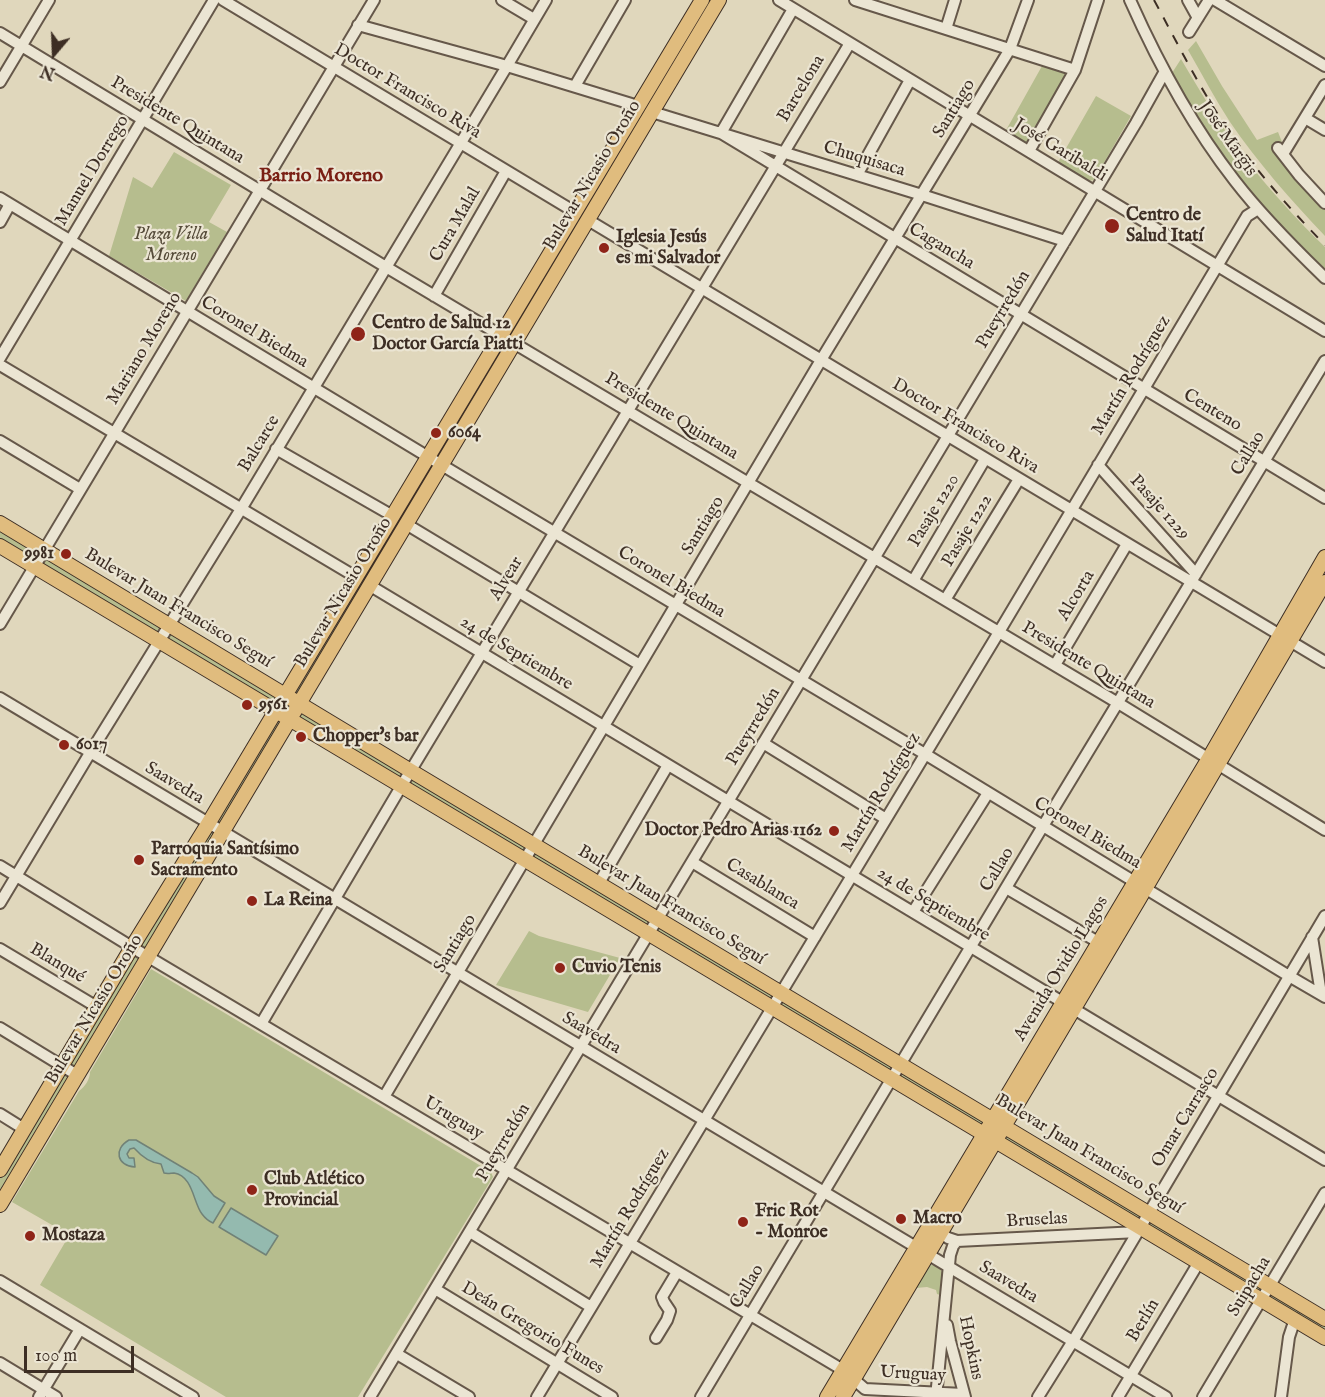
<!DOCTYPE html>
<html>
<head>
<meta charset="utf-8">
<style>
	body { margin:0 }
	#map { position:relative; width:1325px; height:1397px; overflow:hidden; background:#e0d7bc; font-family:"IM FELL English",serif }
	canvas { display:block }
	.north { position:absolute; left:24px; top:24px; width:60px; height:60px; -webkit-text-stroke:4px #ebe5d3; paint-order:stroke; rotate:199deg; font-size:16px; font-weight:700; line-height:24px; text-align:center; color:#3d2e24 }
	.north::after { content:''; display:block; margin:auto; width:21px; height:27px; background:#3d2e24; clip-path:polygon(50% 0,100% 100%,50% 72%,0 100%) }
	.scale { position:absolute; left:24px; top:1346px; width:110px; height:27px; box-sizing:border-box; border:3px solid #3d2e24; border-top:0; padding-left:8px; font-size:18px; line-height:21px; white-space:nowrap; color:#3d2e24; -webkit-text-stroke:4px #ebe5d3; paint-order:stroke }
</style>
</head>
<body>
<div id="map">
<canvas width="1325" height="1397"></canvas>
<div class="north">N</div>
<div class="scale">100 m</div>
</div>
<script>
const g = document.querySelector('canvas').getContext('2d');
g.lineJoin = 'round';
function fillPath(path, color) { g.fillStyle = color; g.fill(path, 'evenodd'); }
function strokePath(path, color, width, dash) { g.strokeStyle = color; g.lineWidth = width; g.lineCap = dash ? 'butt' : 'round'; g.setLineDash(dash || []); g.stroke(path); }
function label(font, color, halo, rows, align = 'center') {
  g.font = font + ' "IM FELL English",serif'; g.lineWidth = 4.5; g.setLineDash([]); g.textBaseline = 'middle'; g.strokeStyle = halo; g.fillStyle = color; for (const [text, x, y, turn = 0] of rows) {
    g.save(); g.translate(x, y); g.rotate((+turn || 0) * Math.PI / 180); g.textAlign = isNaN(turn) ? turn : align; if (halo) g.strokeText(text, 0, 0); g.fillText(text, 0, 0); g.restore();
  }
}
const green = new Path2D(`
	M702 0H719L299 703 1325 1319V1338L290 718 0 1205V1170L276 711 0 546V523L286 695Z
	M1196 41 1222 86 1257 140 1278 132 1282 142 1274 145 1314 198 1325 209V236C1291 200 1258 163 1230 122 1215 99 1202 74 1188 50Z
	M1181 59C1201 93 1221 126 1244 157 1269 189 1296 219 1325 247V271C1280 230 1240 183 1206 132 1194 114 1184 95 1173 77L1172 73Z
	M1042 66 1067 74 1027 145 1005 132Z
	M1096 96 1131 116 1094 180 1087 181 1057 164Z
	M174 152 231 185 209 222 227 232 186 301 109 256 133 177 152 188Z
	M529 931 539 936 620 958 588 1012 496 985Z
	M151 969 491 1172 493 1177 358 1397H226L40 1285 67 1239 66 1233 12 1202 79 1091C85 1087 90 1079 90 1072Z
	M930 1265C947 1265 943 1282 942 1293L940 1295 937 1294 936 1290 927 1287 916 1288V1286Z`);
const water = new Path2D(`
	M129 1140H136L192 1173 198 1177 214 1196 225 1203 213 1223C208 1221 205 1218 202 1214 193 1202 193 1176 174 1173 171 1173 168 1174 164 1173L161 1164C150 1163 142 1157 134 1148L130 1149 127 1154 129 1158H134L135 1167C117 1166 113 1149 129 1140Z
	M231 1208 278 1236 266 1255 219 1227Z`);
const minor = new Path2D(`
	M223 0 575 212
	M502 0 534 19
	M779 0 1325 331
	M855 0 1075 70
	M1130 0C1158 63 1192 126 1235 181 1262 216 1293 247 1325 278
	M1188 0 1198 18
	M1215 0 1325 66
	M793 9 721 133 1325 498
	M358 25 507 66 638 106
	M946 29 955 0
	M1189 32 1209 0
	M0 33 386 267 1118 703 1325 830
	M0 82 49 0
	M575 86 625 0
	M652 112 922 195 1065 241
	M1305 118 1325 130
	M1278 148 1299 175 1325 203
	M1029 151 1075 70 1098 0
	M1283 154 1325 85
	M857 175 910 80
	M0 198 435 461 925 754 1289 976 1325 997
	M588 220 1325 662
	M0 222 10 204
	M434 296 506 171
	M0 358 214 0
	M0 365 356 577
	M0 441 80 489
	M276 449 393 516
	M1098 465 1196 574
	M406 524 640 665
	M913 581 985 459
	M369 585 1325 1160
	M945 600 1019 479
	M0 624 374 0
	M1055 665 1127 544
	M0 698 1166 1397
	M763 743 886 819
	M692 862 815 937
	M0 866 140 952 843 1370 865 1389 963 1394
	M599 883 668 765
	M1006 888 1098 942
	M0 903 90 753 241 509 507 66 546 0
	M913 912 988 793
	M1312 937 1321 994
	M0 949 97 1007
	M261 1024 402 785 850 43
	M0 1028 77 1075
	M384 1097 821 360 1010 49 1028 0
	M0 1114 24 1129
	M470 1232 591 1307
	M941 1233 948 1238 957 1241 1138 1232
	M0 1281 193 1397
	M435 1289 612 1397
	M947 1325 950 1341 965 1397
	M656 1338 667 1320 670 1311 664 1302 662 1297 677 1272
	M397 1354 469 1397
	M0 1363 56 1397
	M39 1397 80 1329
	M370 1397 1136 123 1164 73
	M537 1397 999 632 1247 216 1258 209
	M701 1397 1043 826 1325 361
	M936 1397 950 1255 953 1246 957 1241
	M1038 1397 1073 1341 1325 916
	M1118 1397 1199 1262
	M1203 1397 1325 1193
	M1281 1397 1289 1337 1295 1319`);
const major = new Path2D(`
	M0 523 411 771 1325 1319
	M0 546 1325 1338
	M0 1170 132 947 208 824 702 0
	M0 1205 719 0
	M827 1397 1209 758 1325 557
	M843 1397 1138 901 1325 582`);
const rail = new Path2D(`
	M1154 0C1173 35 1191 71 1212 105 1244 157 1283 202 1325 245`);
const markers = [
	[1112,226,8,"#8f2418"],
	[604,248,6,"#8f2418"],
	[358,334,8,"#8f2418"],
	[436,433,6,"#8f2418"],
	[66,554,6,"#8f2418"],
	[247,705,6,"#8f2418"],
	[301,737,6,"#8f2418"],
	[64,745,6,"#8f2418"],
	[834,831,6,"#8f2418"],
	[139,860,6,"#8f2418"],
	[252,901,6,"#8f2418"],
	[560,968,6,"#8f2418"],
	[252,1190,6,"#8f2418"],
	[901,1219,6,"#8f2418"],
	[743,1222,6,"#8f2418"],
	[30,1236,6,"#8f2418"]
];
const streetNames = [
	["Barcelona",802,89,-59],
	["Doctor Francisco Riva",407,92,31],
	["Santiago",955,109,-59],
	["Presidente Quintana",177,121,31],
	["José Margis",1227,139,55],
	["José Garibaldi",1060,151,31],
	["Chuquisaca",864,160,17],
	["Manuel Dorrego",93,171,-59],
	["Bulevar Nicasio Oroño",593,176,-59],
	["Cura Malal",456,225,-60],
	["Cagancha",941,247,31],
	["Pueyrredón",1004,310,-59],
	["Coronel Biedma",254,333,31],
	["Mariano Moreno",145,349,-59],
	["Martín Rodríguez",1132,376,-59],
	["Centeno",1212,411,31],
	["Presidente Quintana",671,417,31],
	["Doctor Francisco Riva",965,427,31],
	["Balcarce",260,444,-59],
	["Callao",1249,454,-59],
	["Pasaje 1229",1159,508,48],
	["Pasaje 1220",935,511,-59],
	["Santiago",704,526,-59],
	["Pasaje 1222",968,531,-59],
	["Alvear",507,579,-59],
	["Coronel Biedma",671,583,31],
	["Bulevar Nicasio Oroño",344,593,-59],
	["Alcorta",1077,596,-59],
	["Bulevar Juan Francisco Seguí",178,609,31],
	["24 de Septiembre",516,654,31],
	["Presidente Quintana",1088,666,31],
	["Pueyrredón",754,727,-59],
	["Saavedra",174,784,31],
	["Martín Rodríguez",882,793,-59],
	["Coronel Biedma",1087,834,31],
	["Callao",998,870,-59],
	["Casablanca",762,885,31],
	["24 de Septiembre",933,905,31],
	["Bulevar Juan Francisco Seguí",671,906,31],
	["Santiago",456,944,-59],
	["Blanqué",57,964,31],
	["Avenida Ovidio Lagos",1062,969,-59],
	["Bulevar Nicasio Oroño",95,1010,-59],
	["Saavedra",591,1034,31],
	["Omar Carrasco",1186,1118,-59],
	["Uruguay",453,1119,31],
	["Pueyrredón",504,1143,-59],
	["Bulevar Juan Francisco Seguí",1089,1155,31],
	["Martín Rodríguez",631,1209,-59],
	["Bruselas",1037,1221,-3],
	["Saavedra",1008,1283,31],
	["Callao",748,1287,-59],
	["Suipacha",1250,1287,-59],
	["Berlín",1144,1321,-59],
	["Deán Gregorio Funes",532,1329,31],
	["Hopkins",970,1348,78],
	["Uruguay",913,1375,3]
];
const poiNames = [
	["Centro de",1126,216],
	["Salud Itatí",1126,237],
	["Iglesia Jesús",616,238],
	["es mi Salvador",616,259],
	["Centro de Salud 12",372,324],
	["Doctor García Piatti",372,345],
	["6064",448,433],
	["9981",54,554,"right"],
	["9561",259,705],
	["Chopper's bar",313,737],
	["6017",76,745],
	["Doctor Pedro Arias 1162",822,831,"right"],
	["Parroquia Santísimo",151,850],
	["Sacramento",151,871],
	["La Reina",264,901],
	["Cuvio Tenis",572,968],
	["Club Atlético",264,1180],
	["Provincial",264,1201],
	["Fric Rot",755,1212],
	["- Monroe",755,1233],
	["Macro",913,1219],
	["Mostaza",42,1236]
];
const parkNames = [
	["Plaza Villa",171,235],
	["Moreno",171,256]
];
const neighbourhoodNames = [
	["Barrio Moreno",321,177]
];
fillPath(green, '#b6bd8e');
fillPath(water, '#94baaf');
strokePath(water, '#718277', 1.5);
strokePath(minor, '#66584a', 14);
strokePath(major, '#3d2e24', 16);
strokePath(minor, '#ebe5d3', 10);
strokePath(major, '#e0bc7e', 14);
strokePath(rail, '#3d2e24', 2, [10, 10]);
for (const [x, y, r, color] of markers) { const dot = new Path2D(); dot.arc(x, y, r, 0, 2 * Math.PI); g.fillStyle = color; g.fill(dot); strokePath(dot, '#ebe5d3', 2); }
label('18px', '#3d2e24', '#ebe5d3', streetNames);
label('bold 18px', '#3d2e24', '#ebe5d3', poiNames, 'left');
label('italic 18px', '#554b39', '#ebe5d3', parkNames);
label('bold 20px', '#7a1f14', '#ebe5d3', neighbourhoodNames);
</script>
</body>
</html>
